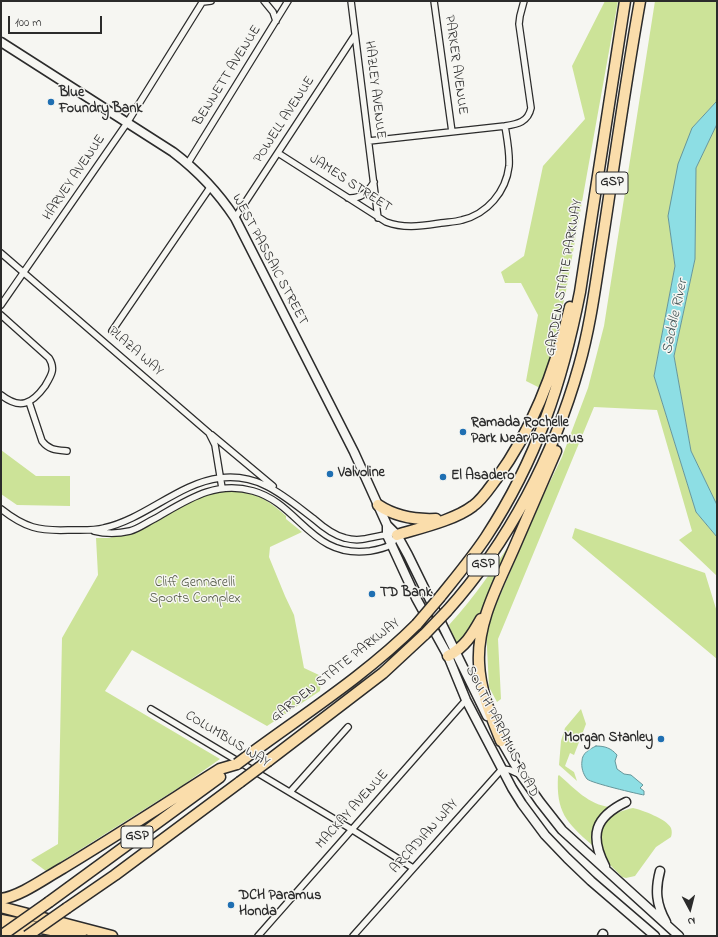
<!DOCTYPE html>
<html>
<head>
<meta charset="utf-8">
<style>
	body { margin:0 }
	#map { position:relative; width:718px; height:937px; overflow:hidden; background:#f6f6f2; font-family:"Indie Flower",sans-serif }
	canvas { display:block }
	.frame { position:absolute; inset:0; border:2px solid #2b2b2b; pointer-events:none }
	.north { position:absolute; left:670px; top:889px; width:40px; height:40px; -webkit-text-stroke:3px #f6f6f2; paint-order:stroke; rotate:173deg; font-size:11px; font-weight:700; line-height:16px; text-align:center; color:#2b2b2b }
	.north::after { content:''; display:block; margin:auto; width:14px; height:18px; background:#2b2b2b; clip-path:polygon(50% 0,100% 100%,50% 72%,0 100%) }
	.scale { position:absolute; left:8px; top:16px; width:94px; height:18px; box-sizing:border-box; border:2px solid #2b2b2b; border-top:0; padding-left:5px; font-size:12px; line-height:14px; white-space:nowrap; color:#2b2b2b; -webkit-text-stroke:3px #f6f6f2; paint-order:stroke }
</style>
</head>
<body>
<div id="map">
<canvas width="718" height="937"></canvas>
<div class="frame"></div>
<div class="north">N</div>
<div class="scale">100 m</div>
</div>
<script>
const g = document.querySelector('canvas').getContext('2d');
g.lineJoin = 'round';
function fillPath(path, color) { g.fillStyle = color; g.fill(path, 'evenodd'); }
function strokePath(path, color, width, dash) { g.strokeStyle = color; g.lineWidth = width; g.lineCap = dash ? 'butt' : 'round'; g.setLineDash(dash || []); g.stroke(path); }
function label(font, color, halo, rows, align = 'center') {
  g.font = font + ' "Indie Flower",sans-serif'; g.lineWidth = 3; g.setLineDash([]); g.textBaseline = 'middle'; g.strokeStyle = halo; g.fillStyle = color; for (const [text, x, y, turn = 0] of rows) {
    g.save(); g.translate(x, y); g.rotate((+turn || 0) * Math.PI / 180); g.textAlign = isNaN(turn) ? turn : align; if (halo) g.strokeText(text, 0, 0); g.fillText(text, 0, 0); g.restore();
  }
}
const green = new Path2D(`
	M605 1H618L566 291 547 374 542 389 526 381 538 315 521 283H505L501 272 524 256 543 166 585 119 572 66Z
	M655 1H717V93L716 102 692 128 668 216 675 266 654 376 696 512 717 537V576L679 540 692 531 657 410 594 407 498 639 501 699 497 702 489 687 486 628 544 494 562 457 588 388 604 326Z
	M717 124V505L691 451 674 356 695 259 696 168Z
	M1 450 36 476H70V506L17 505 1 494Z
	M221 491C251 491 263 495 286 516V519L302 532 270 547 269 557 285 596 294 615 304 668 319 675 321 680 320 691 267 726 132 650 105 691 220 759 183 785 46 871 31 860 58 844 62 638 98 575 96 538H109L133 533 199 497Z
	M575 528 705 573 717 612V659L572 538Z
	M517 533 487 606 471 632 458 644 455 643 449 625C475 597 496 565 517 533Z
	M581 709 586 724 574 755 570 753 565 766 574 772 577 781 559 765 561 741 565 728Z
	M559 775C574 788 589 805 610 807L593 836 592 845C566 822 556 812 558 776Z
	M633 808C642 810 667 819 671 828 672 831 672 834 671 837L656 847 635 876 626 878 622 877C617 871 610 866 605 859 603 856 602 851 601 848 595 824 613 812 633 808Z`);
const water = new Path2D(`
	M717 93V124L696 168 695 259 674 356 691 451 717 505V537L696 512 654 376 675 266 668 216 678 164 692 128 716 102Z
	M596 746C605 746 611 748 617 755L615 761 617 769 624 774 631 775 643 785 640 788 644 791V795C638 794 591 783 587 779 583 774 581 767 582 761 582 753 590 749 596 746Z`);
const street = new Path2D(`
	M264 1 273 12 276 21
	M351 1 378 218
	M434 1 452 132
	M203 2 211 1
	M369 141 505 126C518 124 528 122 531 108L519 24 520 16 524 1
	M278 153 386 222C405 229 421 226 441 223 448 222 455 222 462 220 487 214 506 192 509 166 510 153 507 139 505 126
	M188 163 288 1
	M348 198C361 199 368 192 374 182
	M235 218 355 35
	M1 253 209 433 215 445 222 488
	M1 305 127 123 203 1
	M1 315 49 358C56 369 51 376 45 386 32 404 20 410 1 395
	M112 331 211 186
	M29 402 42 441C49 450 56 450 67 451
	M212 435 273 486
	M1 509C25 528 39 531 68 530 80 530 93 531 104 528 145 519 179 483 220 478 260 473 285 497 314 519 323 527 333 535 345 538 363 543 373 535 389 535
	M94 531C106 534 117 534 130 531 138 529 146 523 154 519 186 501 214 480 253 491 300 504 311 559 370 551 376 550 385 548 390 545 393 543 395 538 397 535
	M151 709 351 829 413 868
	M290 792 348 727
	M258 936 466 700
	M353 936 502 769 510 770 521 775`);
const secondary = new Path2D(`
	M1 42 173 152C198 171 218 192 235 218L354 452 387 525 397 535 408 555 487 716
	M387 525V535L416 598 448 656 466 700 512 788 522 804 545 835 567 858 591 881 655 936
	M499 737 521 775 540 802 562 830 679 936
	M605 866C589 835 595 817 626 802
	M660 871C655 890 656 904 666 922
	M602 936 603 934`);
const highway = new Path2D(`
	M378 505C396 517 415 520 436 519
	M397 535C420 528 455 520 473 506 483 499 490 487 497 478 534 427 556 368 570 307
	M440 597C456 577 472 558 486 537 537 459 562 383 580 292L625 1
	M447 611C509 542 554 455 579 366 591 324 596 280 603 237 615 158 626 79 640 1
	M448 656C465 647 472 635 481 619
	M501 741C491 716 480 691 479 663 477 622 498 585 514 548 528 516 542 483 556 451
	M253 752C309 711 368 673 417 624
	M268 761 383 673 425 634
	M1 899C21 896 45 878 63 868 116 836 168 802 220 769L237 764
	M49 902 220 777
	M1 907 112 936
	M67 908 115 875 240 782
	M1 920 81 936
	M1 930 33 936`);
const highwayBridge = new Path2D(`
	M417 624 440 597
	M425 634 447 611
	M237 764 253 752
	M240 782 268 761
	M1 936 49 902
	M27 936 67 908`);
const markers = [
	[51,102,4,"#1f6fb2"],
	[463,432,4,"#1f6fb2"],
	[330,474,4,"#1f6fb2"],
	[443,477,4,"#1f6fb2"],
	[372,594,4,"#1f6fb2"],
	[661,739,4,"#1f6fb2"],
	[231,905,4,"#1f6fb2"]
];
const shields = [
	[612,183,32],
	[483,565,32],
	[137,837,32]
];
const shieldNames = [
	["GSP",612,183],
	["GSP",483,565],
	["GSP",137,837]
];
const streetNames = [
	["PARKER AVENUE",455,65,82],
	["BENNETT AVENUE",228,76,-58],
	["HAZLEY AVENUE",374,90,83],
	["POWELL AVENUE",285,120,-57],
	["HARVEY AVENUE",75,178,-56],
	["JAMES STREET",350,184,33],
	["WEST PASSAIC STREET",269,260,62],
	["GARDEN STATE PARKWAY",565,278,-80],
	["PLAZA WAY",135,352,41],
	["GARDEN STATE PARKWAY",336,671,-38],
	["SOUTH PARAMUS ROAD",501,732,63],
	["COLUMBUS WAY",227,740,31],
	["MACKAY AVENUE",353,810,-48],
	["ARCADIAN WAY",425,837,-48]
];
const poiNames = [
	["Blue",59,94],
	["Foundry Bank",59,110],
	["Ramada Rochelle",471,424],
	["Park Near Paramus",471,440],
	["Valvoline",338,474],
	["El Asadero",451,477],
	["TD Bank",380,594],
	["Morgan Stanley",653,739,"right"],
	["DCH Paramus",239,897],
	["Honda",239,913]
];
const parkNames = [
	["Cliff Gennarelli",195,584],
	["Sports Complex",195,600]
];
const waterNames = [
	["Saddle River",676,317,-78]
];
fillPath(green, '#cce398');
fillPath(water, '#8ddee4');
strokePath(water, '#66969a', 1);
strokePath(street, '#2b2b2b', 8);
strokePath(secondary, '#2b2b2b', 11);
strokePath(highway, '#2b2b2b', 13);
strokePath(street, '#f6f6f2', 5.5);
strokePath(secondary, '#f6f6f2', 8);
strokePath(highway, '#faddab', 10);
strokePath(highwayBridge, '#2b2b2b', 13, []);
strokePath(highwayBridge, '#faddab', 10);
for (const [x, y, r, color] of markers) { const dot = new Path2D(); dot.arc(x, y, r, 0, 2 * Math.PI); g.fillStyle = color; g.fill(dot); strokePath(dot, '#f6f6f2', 1.5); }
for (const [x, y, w] of shields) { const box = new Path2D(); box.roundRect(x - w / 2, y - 11, w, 22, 3); g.fillStyle = '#f6f6f2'; g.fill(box); strokePath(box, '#2b2b2b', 1); }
label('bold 13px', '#2b2b2b', null, shieldNames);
label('14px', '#2b2b2b', '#f6f6f2', streetNames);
label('bold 14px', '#2b2b2b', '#f6f6f2', poiNames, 'left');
label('14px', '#535946', '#f6f6f2', parkNames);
label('italic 15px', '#445859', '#f6f6f2', waterNames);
</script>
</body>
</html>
